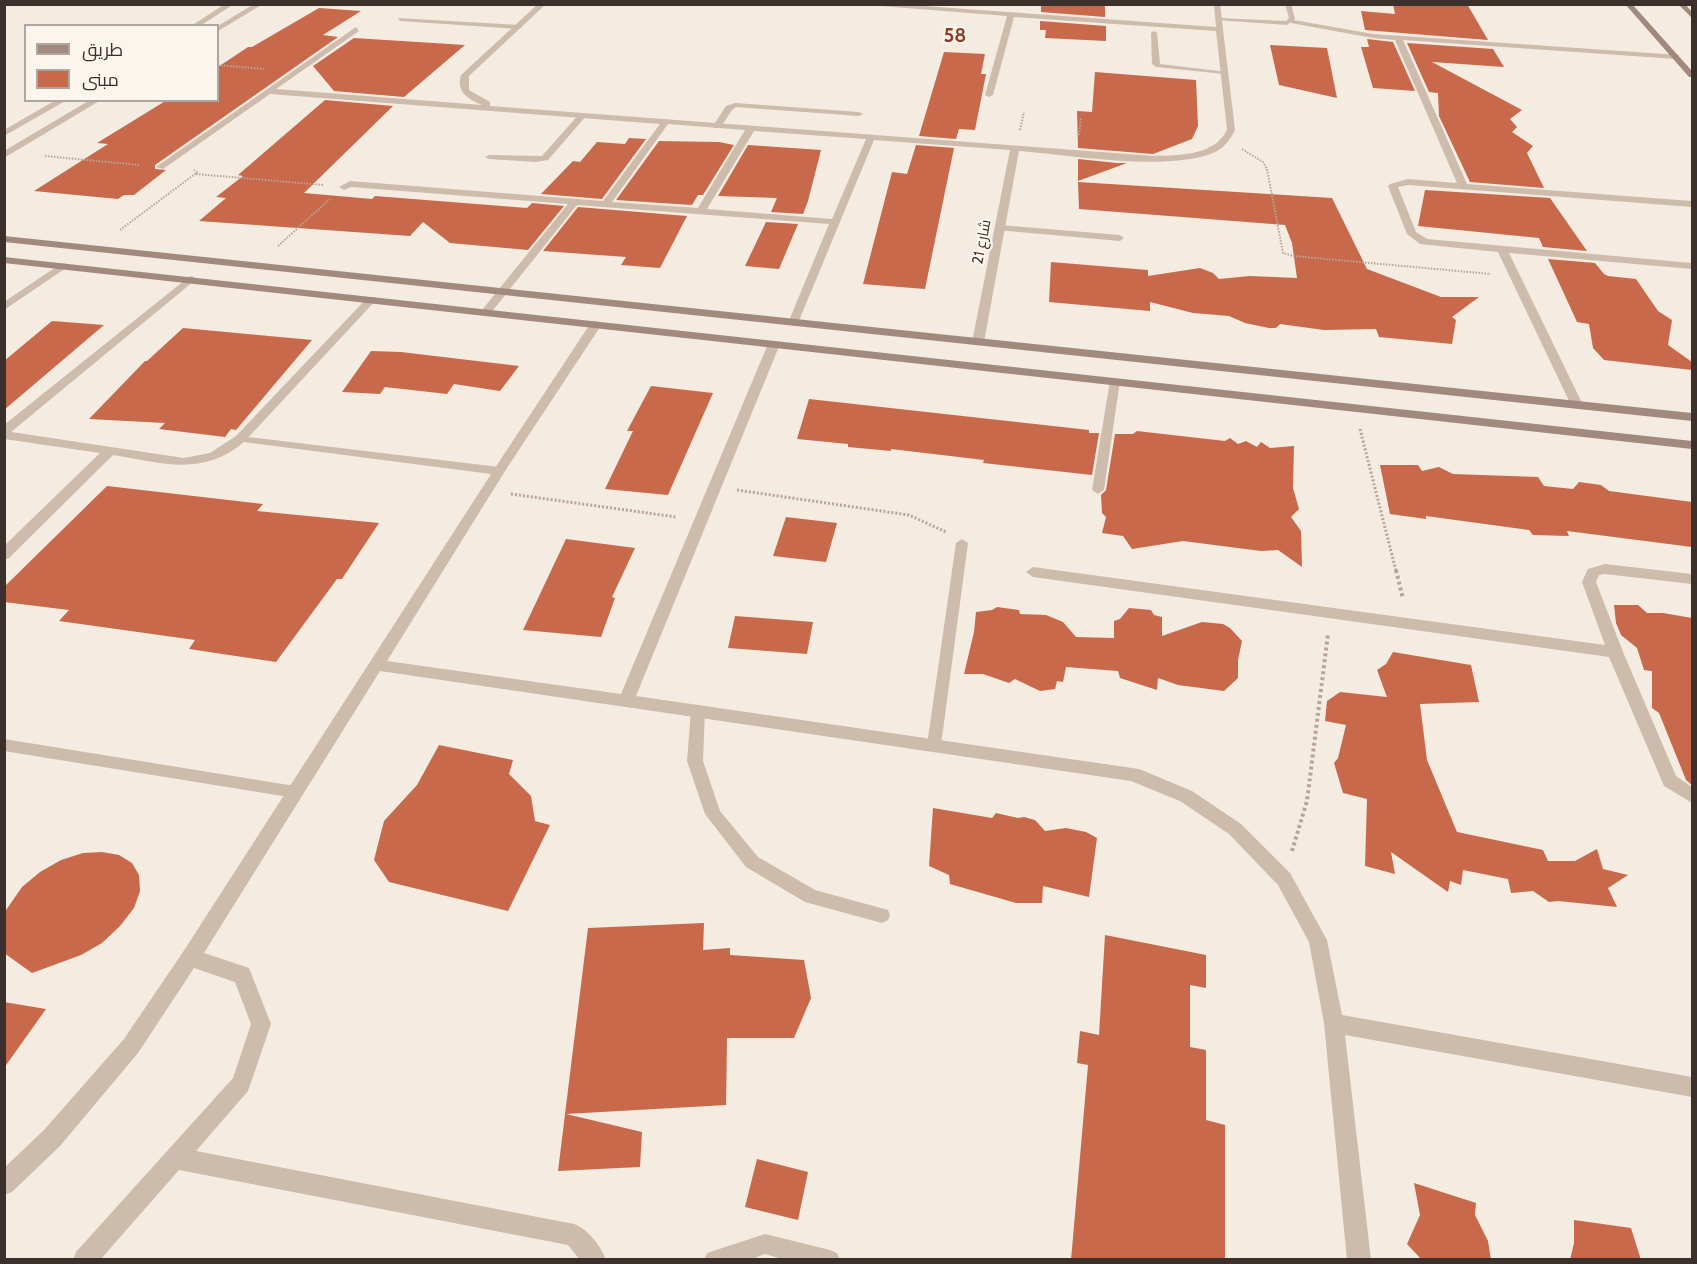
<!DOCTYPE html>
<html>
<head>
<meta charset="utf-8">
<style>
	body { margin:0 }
	#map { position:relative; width:1697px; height:1264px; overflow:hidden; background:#f4ebe1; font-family:Cabin,Cairo,sans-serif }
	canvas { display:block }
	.frame { position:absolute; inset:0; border:6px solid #3b302b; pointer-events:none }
	.legend { position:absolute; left:24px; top:24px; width:195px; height:78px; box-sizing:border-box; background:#fbf5ee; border:2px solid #aea6a0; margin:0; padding:8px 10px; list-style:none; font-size:18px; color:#3b302b }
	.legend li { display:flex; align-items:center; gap:12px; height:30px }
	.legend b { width:30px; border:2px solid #aea6a0 }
</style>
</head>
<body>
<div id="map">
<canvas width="1697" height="1264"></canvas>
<div class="frame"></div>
<ul class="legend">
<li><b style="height:8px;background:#a18a7d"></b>طريق</li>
<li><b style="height:16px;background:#c8694b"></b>مبنى</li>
</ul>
</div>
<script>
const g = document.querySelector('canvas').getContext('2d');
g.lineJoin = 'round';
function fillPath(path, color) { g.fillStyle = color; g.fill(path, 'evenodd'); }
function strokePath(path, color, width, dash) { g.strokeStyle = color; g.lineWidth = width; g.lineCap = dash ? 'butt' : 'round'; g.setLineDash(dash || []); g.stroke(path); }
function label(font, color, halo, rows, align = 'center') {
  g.font = font + ' Cabin,Cairo,sans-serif'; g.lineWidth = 4.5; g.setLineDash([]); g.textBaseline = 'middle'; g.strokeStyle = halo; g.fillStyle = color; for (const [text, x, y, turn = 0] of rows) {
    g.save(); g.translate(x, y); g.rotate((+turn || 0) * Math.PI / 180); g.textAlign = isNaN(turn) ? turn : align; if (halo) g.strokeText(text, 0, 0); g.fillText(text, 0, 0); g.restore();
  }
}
const building = new Path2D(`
	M1041 4H1105V17L1041 12Z
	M1393 4H1467L1488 40 1365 30 1361 11 1395 14Z
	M319 8 361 11 323 35 338 37 155 165V169L166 170 134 195H124L118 199 34 191 108 144 97 143 167 100H218V67L248 47H252Z
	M1040 21 1106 26V41L1045 38 1046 30H1040Z
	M354 38 465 45 404 97 334 91 313 66Z
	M1367 39 1393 42 1415 91 1373 88 1361 47H1369Z
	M1407 43 1493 49 1504 67 1432 62 1522 110 1510 119 1517 127 1512 132 1533 146 1527 153 1544 188 1470 182 1439 116 1438 93 1429 92Z
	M1270 45 1327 48 1337 98 1279 85Z
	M944 52 985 54 981 74H986L975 130 959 129 956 139 919 136Z
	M1095 72 1196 80 1198 126 1192 139 1153 154 1078 148 1077 111 1092 112Z
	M325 100 393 106 304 193 372 199 375 196 527 208 532 203 564 206 528 250 450 243 423 222 410 236 199 221 226 198 216 197 243 176 238 175Z
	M629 138 646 139 602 199 541 194 573 161 580 162 597 142 625 144Z
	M659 141 719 142 734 145 703 195H698L692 205 616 200Z
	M748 145 821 150 808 201 803 214 771 212 777 198 718 196Z
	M916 145 954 148 925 289 863 284 892 172 907 174Z
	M1078 159 1117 163H1127L1078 181Z
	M1078 182 1332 198 1367 269 1441 297H1479L1452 317 1456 320 1452 344 1379 337 1376 329 1324 330 1280 324 1276 328H1269L1245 323 1229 316 1193 313 1150 302V311L1049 302 1051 262 1148 270V276L1200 268 1213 273 1219 279 1250 276 1297 278 1292 243 1285 225 1079 209Z
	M1425 190 1550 198 1587 251 1543 247 1539 238 1418 226Z
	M578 207 687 216 660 268 621 265 626 257 543 251Z
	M766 222 798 224 779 269 745 266Z
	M1548 259 1595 263 1604 274 1608 276 1636 279 1658 311 1672 320 1668 345 1692 362V370L1604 360 1593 348 1589 324 1577 322Z
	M52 321 104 325 4 410V361Z
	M183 328 312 340 236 430 231 429 225 437 159 429 165 423 89 419 145 361H147Z
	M371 351 401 352 519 366 500 391 454 384 447 394 385 387 380 394 342 392Z
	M651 386 713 393 668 495 605 489 633 431H627Z
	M809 399 1089 430V433H1099L1092 475 983 463 984 460 891 449V451L848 447V444L797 439Z
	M1137 431 1225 441 1230 438 1238 444 1246 441 1257 447 1261 442 1270 448 1294 446 1293 488 1299 509 1291 517 1301 531 1302 567 1278 550 1261 551 1183 541 1132 549 1123 536 1102 533 1106 517 1102 513 1101 495 1106 490 1115 434H1133Z
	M1380 465H1418L1422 471 1439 467 1453 474 1538 477 1544 486 1573 489 1579 482 1601 485 1609 491 1692 502V547L1567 531 1569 536 1533 535 1529 530 1426 516V519L1390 514Z
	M107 486 263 504 257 511 379 523 342 579H337L276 662 189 649 195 640 59 621 69 610 4 602V587Z
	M786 517 837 523 826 562 773 556Z
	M566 539 635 548 612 597 615 598 601 637 523 630Z
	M1614 605H1638L1647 613H1663L1692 618V785L1686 780 1659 713 1652 708V671L1644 670 1637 648 1621 635 1616 623Z
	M997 607 1019 610 1020 614 1046 615 1063 622 1076 637 1114 638V621L1120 619 1129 608 1151 610 1154 615 1162 617V636L1202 622 1223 624 1230 628 1242 641 1238 660V678L1224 691 1178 685 1158 678 1157 690 1120 678 1118 671 1066 667 1063 682 1057 681 1055 689 1040 691 1015 679 1009 683 983 674H964L974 632 976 612 992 610Z
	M735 616 813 622 807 654 728 648Z
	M1393 652 1471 665 1479 702 1420 704 1427 760 1457 832 1543 850 1548 861H1575L1597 849 1603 869 1628 875 1608 888 1617 907 1558 901 1549 902 1533 891 1511 893 1508 879 1463 870 1461 885 1450 881 1448 892 1391 852 1395 874 1365 866 1367 799 1343 793 1334 763 1338 758 1346 725 1325 721 1327 701 1340 692 1387 697 1377 670 1386 664Z
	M439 745 513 760 509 774 531 796 535 821 550 825 508 911 389 882 374 860 384 821 417 785Z
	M933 808 992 818 996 813 1018 818 1024 817 1035 820 1045 831 1066 828 1086 832 1097 838 1089 897 1043 886 1042 903H1016L950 884 949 875 929 866Z
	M102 852 119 855 132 863 139 875 140 891 134 908 120 926 102 943 81 955 32 973 4 953V913L22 887 40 872 61 860 83 853Z
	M704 923 703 950 730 948V955L804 960 811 998 794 1038H727L726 1105 566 1114 642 1132 640 1167 558 1171 588 928Z
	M1105 935 1206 955V988L1190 985V1047L1206 1050V1120L1225 1125V1260H1071L1088 1065 1077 1063 1080 1031 1099 1035Z
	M4 1002 46 1009 4 1068Z
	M757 1159 808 1172 798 1220 745 1207Z
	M1414 1183 1476 1203 1475 1215 1488 1241 1491 1260H1422L1407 1244 1420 1215Z
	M1574 1220 1631 1228 1641 1260H1570L1574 1243Z`);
const pathFar2 = new Path2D(`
	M218 65 265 69
	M1020 130 1024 112
	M1079 135 1081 117
	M1242 149 1263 162 1267 169 1283 253 1293 256 1491 274
	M45 156 139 165
	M196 174 323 185
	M120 230 195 174 197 172 194 170
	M278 246 330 199`);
const pathFar1 = new Path2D(`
	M1360 429 1396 571
	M737 490 909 515 946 532
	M511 494 676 517`);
const path = new Path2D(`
	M1396 570 1403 599
	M1292 851 1307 801 1328 634`);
const lane = new Path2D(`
	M1285 4H1291L1295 19 1287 25 1216 20 1219 18 1286 21 1289 18Z
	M398 18 519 25 522 27 519 29 400 21Z
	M1154 31 1157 33 1160 64 1227 72 1224 74 1156 67 1152 64 1151 33Z
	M735 103 859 112 863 114 859 116 736 107 732 110 720 128H714L713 126 726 106Z
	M580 113 587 115 548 160 536 162 489 159 485 157 489 155 542 156Z
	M1000 225 1120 235 1124 238 1120 241 997 230 996 228Z
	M1115 378 1120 381 1104 490 1098 494 1092 490 1110 381Z
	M240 436 499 467 505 471 499 475 236 441V437Z
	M962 539 968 543 941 745 939 749 934 751 929 749 927 745 956 543Z
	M698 705 703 707 705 711 703 761 720 811 758 857 815 890 888 910 890 915 888 920 882 923 805 902 746 867 705 814 687 761 691 711 693 707Z
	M4 739 295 786 300 787 303 792 300 797 295 798 4 751Z
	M765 1234 830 1250 837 1253 840 1260H786L765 1254 749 1260H704L707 1253Z`);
const street = new Path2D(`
	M225 4H234L200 26H191Z
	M254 4H263L218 31V26Z
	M538 4H546L469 76V90L490 102V106L1154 156C1179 155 1214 156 1227 130L1216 31 1014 17 993 95 989 97 985 95 1007 16 856 4H896L1216 27 1214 4H1220L1235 130C1230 140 1224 148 1213 153 1163 172 1073 155 1019 151L984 342 978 345 972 342 1010 150 874 140 798 323 793 326 788 323 829 224 577 205 490 314 486 315 481 312 482 310 568 204 351 187 344 190 339 187 350 181 603 201 660 124 270 94 163 169 156 167 356 27 359 31 276 89 482 105C468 99 456 92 461 75ZM668 124 745 130 698 208 612 202ZM754 131 866 139 832 219 707 209Z
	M1288 19 1373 34 1679 55V59H1676L1403 40 1467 184 1692 201V207L1408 185 1398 187 1416 232 1427 239 1692 263V269L1509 253 1583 405 1581 408H1573L1571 405 1498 252 1420 244 1407 234 1388 186 1390 184 1408 179 1457 183 1395 40 1373 38 1291 23Z
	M56 100H67L4 136V130Z
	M90 100H101L4 158V151Z
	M62 263 66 264V268L4 310V302Z
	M190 276 194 277V281L11 432 184 458 210 453 236 436 368 297H376L377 299 244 442C203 477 162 463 113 455L9 558 4 560V546L100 453 4 439V425Z
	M596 321 602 324 505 471 387 661 621 694 768 344 774 341 778 342 780 344 636 696 1139 769 1192 791 1241 824 1290 873 1327 940 1342 1015 1692 1077V1097L1345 1035 1371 1260H1347L1324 1023 1309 942 1278 885 1229 834 1180 801 1131 781 380 671 204 953 249 968 271 1024 248 1091 196 1151 574 1224C588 1229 601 1246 606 1260H580L568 1245 179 1170 100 1260H73L76 1252 233 1078 251 1024 235 982 194 968 138 1053 60 1146 12 1192 4 1195V1168L44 1130 124 1039 183 952 493 471 590 324Z
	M1605 564 1692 574V584L1605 574 1599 575 1596 582 1623 652 1676 776 1692 787V803L1664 786 1609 657 1033 577 1026 572 1033 567 1605 645 1582 582 1588 569Z`);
const secondary = new Path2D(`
	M1625 4H1632L1692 71V77H1689Z
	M1678 4H1685L1692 12V18Z
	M4 236 1692 413V421L4 242Z
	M4 257 1692 441V449L4 263Z`);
const farStreetnames = [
	["شارع 21",982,242,-79]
];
const farDistrictnames = [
	["58",955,36]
];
fillPath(building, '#c8694b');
strokePath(pathFar2, '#b9a596', 2, [1.5, 1.5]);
strokePath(pathFar1, '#b9a596', 3, [2, 2]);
strokePath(path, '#b9a596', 4, [3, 3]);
fillPath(lane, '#cdbbac');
fillPath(street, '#cdbbac');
fillPath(secondary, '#a18a7d');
label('15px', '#3b302b', '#fbf5ee', farStreetnames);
label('bold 20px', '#8c3b22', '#fbf5ee', farDistrictnames);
</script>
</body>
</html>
